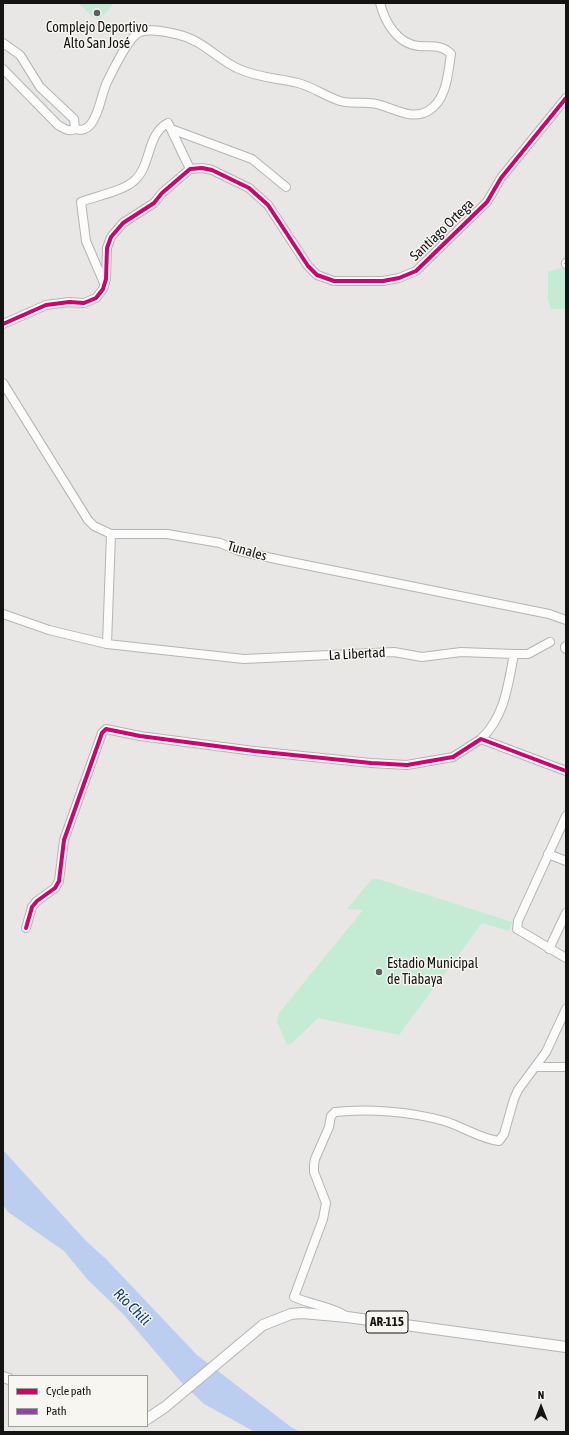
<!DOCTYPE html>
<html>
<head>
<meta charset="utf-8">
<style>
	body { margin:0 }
	#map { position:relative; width:569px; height:1435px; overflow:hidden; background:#e8e7e5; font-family:"Asap Condensed",sans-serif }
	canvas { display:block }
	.frame { position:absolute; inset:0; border:4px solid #141413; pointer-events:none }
	.legend { position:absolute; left:8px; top:1375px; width:140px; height:52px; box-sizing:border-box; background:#f7f6f1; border:1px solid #9c9c98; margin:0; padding:5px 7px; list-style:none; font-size:12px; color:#141413 }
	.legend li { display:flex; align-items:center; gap:8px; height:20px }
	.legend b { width:20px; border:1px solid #9c9c98 }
	.north { position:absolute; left:521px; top:1387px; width:40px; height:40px; -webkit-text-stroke:3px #f7f6f1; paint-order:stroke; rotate:0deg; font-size:11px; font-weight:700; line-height:16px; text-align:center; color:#141413 }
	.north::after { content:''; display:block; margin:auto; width:14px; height:18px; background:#141413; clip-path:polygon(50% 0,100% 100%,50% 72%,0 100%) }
</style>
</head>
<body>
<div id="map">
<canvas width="569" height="1435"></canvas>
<div class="frame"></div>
<ul class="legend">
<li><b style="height:5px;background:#d6006c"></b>Cycle path</li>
<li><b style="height:5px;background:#8e44ad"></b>Path</li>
</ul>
<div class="north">N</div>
</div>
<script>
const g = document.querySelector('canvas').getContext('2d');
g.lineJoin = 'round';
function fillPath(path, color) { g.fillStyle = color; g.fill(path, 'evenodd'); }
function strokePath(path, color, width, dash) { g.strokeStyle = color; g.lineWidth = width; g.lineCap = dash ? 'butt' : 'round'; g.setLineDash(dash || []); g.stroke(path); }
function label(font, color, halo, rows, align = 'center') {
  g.font = font + ' "Asap Condensed",sans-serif'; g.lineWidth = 3; g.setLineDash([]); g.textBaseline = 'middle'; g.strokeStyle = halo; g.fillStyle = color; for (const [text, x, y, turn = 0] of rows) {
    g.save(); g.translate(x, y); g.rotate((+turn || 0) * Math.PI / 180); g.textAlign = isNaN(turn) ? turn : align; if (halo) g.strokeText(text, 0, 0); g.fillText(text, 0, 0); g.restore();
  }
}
const green = new Path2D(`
	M81 3H114L98 21 80 5Z
	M566 266V309H551L548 300V272Z
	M372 879H378L512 922 509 931 482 923 399 1035 318 1018 291 1044 287 1045 277 1022 279 1013 363 910 347 909Z`);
const water = new Path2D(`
	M3 1150 86 1241 106 1259 197 1355 291 1427 300 1432H255L204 1404 181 1382 123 1314 87 1279 64 1251 8 1212 3 1205Z`);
const minor = new Path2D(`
	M3 43 20 55 40 87 74 119 75 129C68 132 65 129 58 125L3 69
	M75 129C81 131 87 129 91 124 100 112 101 95 107 82 113 70 129 36 140 32 151 28 166 32 176 34 204 40 216 59 239 69 259 78 278 78 298 83 313 87 325 96 340 101 350 104 359 102 370 103 389 104 409 122 428 111 447 100 448 73 451 54 442 44 431 47 419 46 397 44 385 22 380 3
	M171 129 252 159 286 187
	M566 264V263
	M104 283 86 241 81 202C96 196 124 191 135 180 151 166 147 133 168 123L190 169
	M3 324 46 305 69 302 84 303 96 298 103 289 106 279 107 248 111 237 123 223 154 203 162 193 190 169 202 168 212 170 249 188 268 205 308 266 317 275 334 281H383L399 278 416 271 487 202 501 178 566 98
	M3 383 88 520 94 526 111 534H167L220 543 239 551 281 560 549 614 566 620
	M3 614 49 630 107 644 244 659 394 652 422 657 461 652 514 654C508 685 505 716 481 739
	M107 644 111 534
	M514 654H528L550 642
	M566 816 518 921 517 929 566 958
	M548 854 566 861
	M26 928 32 907 37 901 55 888 59 881 64 840 102 733 106 729 140 736 254 751 371 763 407 765 453 757 481 739 566 771
	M549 949 566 913
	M536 1067H566
	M346 1316C330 1306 312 1305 294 1297L323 1219 326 1203 314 1172V1165L315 1159 329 1127 331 1116 335 1112C367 1108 413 1112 444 1121 462 1126 480 1139 499 1141L504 1134 514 1099 518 1090 546 1052 566 1009`);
const major = new Path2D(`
	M566 647V648
	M3 1377 9 1379
	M147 1419 165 1407 263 1325 291 1314 302 1313 347 1317 566 1347`);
const quiet = new Path2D(`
	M566 264V263`);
const cycleway = new Path2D(`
	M3 324 46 305 69 302 84 303 96 298 103 289 106 279 107 248 111 237 123 223 154 203 162 193 190 169 202 168 212 170 249 188 268 205 308 266 317 275 334 281H383L399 278 416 271 487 202 501 178 566 98
	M26 928 32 907 37 901 55 888 59 881 64 840 102 733 106 729 140 736 254 751 371 763 407 765 453 757 481 739 566 771`);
const markers = [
	[97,13,4,"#5e5e5c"],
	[379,972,4,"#5e5e5c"]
];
const shields = [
	[387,1322,42]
];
const shieldNames = [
	["AR-115",387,1322]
];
const poiNames = [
	["Complejo Deportivo",97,28],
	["Alto San José",97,44],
	["Estadio Municipal",387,964,"left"],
	["de Tiabaya",387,980,"left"]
];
const streetNames = [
	["Santiago Ortega",442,230,-44],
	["Tunales",247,551,16],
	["La Libertad",357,654,-3]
];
const waterNames = [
	["Río Chili",132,1307,45]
];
fillPath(green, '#c4ebd4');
fillPath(water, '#bcceef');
strokePath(minor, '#b4b4b2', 10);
strokePath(major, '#b4b4b2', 12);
strokePath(minor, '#fcfbfb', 8);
strokePath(major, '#fcfbfb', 10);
strokePath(quiet, '#8e44ad', 3, [6, 3]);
strokePath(cycleway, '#d6006c', 4);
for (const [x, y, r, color] of markers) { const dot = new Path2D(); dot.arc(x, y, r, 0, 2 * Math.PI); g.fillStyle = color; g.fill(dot); strokePath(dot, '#f7f6f1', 1.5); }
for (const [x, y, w] of shields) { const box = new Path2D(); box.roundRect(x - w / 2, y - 11, w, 22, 3); g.fillStyle = '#f7f6f1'; g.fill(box); strokePath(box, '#141413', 1); }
label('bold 13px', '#141413', null, shieldNames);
label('14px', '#141413', '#f7f6f1', poiNames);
label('14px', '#141413', '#f7f6f1', streetNames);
label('italic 15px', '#0b378f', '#f7f6f1', waterNames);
</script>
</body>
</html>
